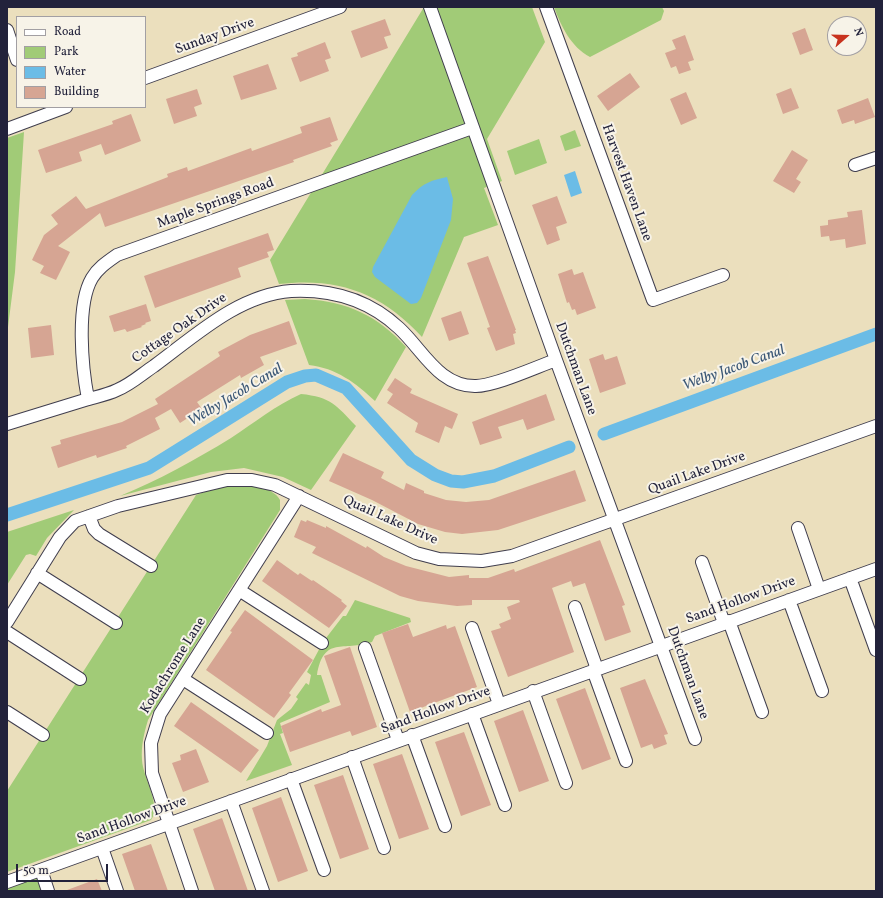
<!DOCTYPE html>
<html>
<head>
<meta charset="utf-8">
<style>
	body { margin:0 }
	#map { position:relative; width:883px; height:898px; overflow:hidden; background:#ebdfbd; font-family:Vollkorn,serif }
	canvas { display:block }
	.frame { position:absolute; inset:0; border:8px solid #22223b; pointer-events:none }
	.legend { position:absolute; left:16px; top:16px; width:130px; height:92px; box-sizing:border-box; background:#f7f3e8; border:1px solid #a29fa3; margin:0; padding:5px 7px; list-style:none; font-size:12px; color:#22223b }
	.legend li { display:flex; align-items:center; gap:8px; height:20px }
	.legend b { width:20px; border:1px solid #a29fa3 }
	.north { position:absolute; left:827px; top:16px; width:40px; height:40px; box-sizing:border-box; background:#f7f3e8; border:1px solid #a29fa3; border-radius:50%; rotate:70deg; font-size:11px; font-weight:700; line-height:16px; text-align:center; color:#22223b }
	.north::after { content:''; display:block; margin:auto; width:14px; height:18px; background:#c8321e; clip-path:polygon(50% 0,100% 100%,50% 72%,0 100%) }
	.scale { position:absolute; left:16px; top:864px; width:92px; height:18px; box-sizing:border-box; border:2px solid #22223b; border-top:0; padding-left:5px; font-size:12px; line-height:14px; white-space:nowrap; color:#22223b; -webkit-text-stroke:3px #f7f3e8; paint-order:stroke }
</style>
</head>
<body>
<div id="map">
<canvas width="883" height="898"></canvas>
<div class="frame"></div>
<ul class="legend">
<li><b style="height:5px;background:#fff"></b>Road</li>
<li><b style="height:11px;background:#a1cb77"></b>Park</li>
<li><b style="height:11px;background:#6bbce6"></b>Water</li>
<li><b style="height:11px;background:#d6a593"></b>Building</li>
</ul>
<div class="north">N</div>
<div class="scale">50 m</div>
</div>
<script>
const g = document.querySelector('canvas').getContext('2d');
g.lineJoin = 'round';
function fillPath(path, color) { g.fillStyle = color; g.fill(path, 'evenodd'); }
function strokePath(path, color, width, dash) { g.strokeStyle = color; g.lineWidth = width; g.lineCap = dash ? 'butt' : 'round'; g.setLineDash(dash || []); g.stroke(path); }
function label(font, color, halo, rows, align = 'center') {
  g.font = font + ' Vollkorn,serif'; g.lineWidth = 4; g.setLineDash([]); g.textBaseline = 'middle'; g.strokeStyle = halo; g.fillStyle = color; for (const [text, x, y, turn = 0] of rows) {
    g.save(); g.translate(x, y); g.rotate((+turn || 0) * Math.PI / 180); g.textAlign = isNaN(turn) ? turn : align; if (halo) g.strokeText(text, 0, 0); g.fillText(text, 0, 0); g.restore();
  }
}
const green = new Path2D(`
	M424 7H532L545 42 487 139 502 181 484 188 498 225 464 237 422 337C382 293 338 277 279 284L270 260Z
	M554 7H662L664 11 661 20 590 57C571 47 561 26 554 7Z
	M575 130 581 146 565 151 560 136Z
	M24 132 15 272 7 335V138Z
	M539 139 547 163 515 175 507 151Z
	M305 299C348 302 377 315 406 347L375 401C356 383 336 368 309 365L285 300Z
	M301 394C331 397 336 405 356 426L311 490 283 477 244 468 211 472 120 496C159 480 195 460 231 438 254 423 276 405 301 394Z
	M232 485C247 486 272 485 280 500V510L148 720C144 733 141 746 142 760 143 778 162 806 151 820L7 872V791L196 495 216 488Z
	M74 510 47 538 36 556 30 554 26 555 7 585V532Z
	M355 600 410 618 411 622 375 636 372 642C343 652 324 635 317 675H321L330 702 280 723 283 733 280 734 292 765 246 781 267 746 277 720 291 709 298 699 296 697 306 683 309 685 311 675 307 672 323 642 343 616H346Z
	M37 878 42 891H7V889Z`);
const water = new Path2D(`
	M575 171 582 193 571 197 564 175Z
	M447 177 453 199 451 220 421 298 417 303 411 304 375 277 372 272 373 267 412 195C423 183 432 180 447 177Z`);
const canal = new Path2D(`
	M604 434 876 334
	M7 515 149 468 287 382 305 376 316 375 346 388 411 460 435 475 451 481 463 482 494 476 569 447`);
const building = new Path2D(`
	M385 19 391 35 384 37 388 48 361 58 351 31Z
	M805 28 813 50 800 55 792 33Z
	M685 35 694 60 688 62 691 70 679 74 676 66 671 68 665 53 676 49 672 40Z
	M325 42 331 58 325 60 329 71 300 82 291 58 298 56 297 53Z
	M268 64 277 89 241 100 233 76Z
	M630 73 640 87 608 111 597 96Z
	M791 88 799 108 783 114 776 94Z
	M197 89 202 104 194 107 197 116 174 124 166 99Z
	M686 92 697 118 681 125 670 99Z
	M868 98 875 117 855 124 854 120 842 124 837 110Z
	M131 114 141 141 105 155 101 144 79 152 82 161 46 173 38 150 113 124 112 121Z
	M330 117 338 140 330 143 332 146 293 160 294 162 105 227 100 213 58 246 70 252 56 280 40 273 44 266 32 260 44 235 58 224 51 215 76 196 86 209 168 177 167 174 187 167 188 171 251 148 252 151 302 133 300 127Z
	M792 150 808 160 796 179 801 182 794 193 773 181Z
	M557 196 567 223 556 227 560 240 547 245 532 205Z
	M862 210 866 244 846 248 845 239 830 241 829 236 821 237 820 226 828 225V220L848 217 847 212Z
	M268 233 274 250 267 252 269 257 238 268 241 277 155 308 144 276Z
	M488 256 516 330H515L516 333 513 334 515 344 496 351 487 328 490 327 467 263Z
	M572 269 574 275 583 272 596 308 577 315 575 309 572 310 569 302 567 303 558 274Z
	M146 304 151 321 145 323 146 324 141 326 142 327 127 332 125 329 114 332 109 316Z
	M461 311 469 334 449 341 441 318Z
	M289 321 297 344 260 357 264 365 241 378 240 375 197 402 202 409 180 423 171 409 155 418 160 429 126 446 127 448 97 458 96 455 58 468 51 447 61 444 60 440 122 422 158 404 155 399 220 356 218 352 250 335Z
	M51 325 54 355 31 358 28 328Z
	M603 354 605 360 617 356 626 384 600 393 589 359Z
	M395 378 412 389 410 393 458 414 452 429 445 426 439 443 415 432 418 423 387 403 393 394 387 390Z
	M546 394 555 420 527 430 523 419 517 421 498 427 502 438 480 445 472 422Z
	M343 453 384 472 381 478 404 490 406 483 424 491V493L446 500 466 502 489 500 575 470 586 501 498 530 462 534 445 532 418 524 372 500 329 481Z
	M301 520 306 522 307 520 326 528V526L366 548 367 546 384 557 406 566 449 577 469 575V578H488L514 569 515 572 600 540 625 605 622 606 631 632 605 641 585 583 573 587 571 581 552 588 574 652 508 677 491 631 501 628 499 624 511 619 507 607 520 602 519 600H472V605L457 606 418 601 400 596 312 553 316 547 294 537Z
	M277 560 298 575 300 573 312 581 313 580 342 600 341 601 347 606 329 628 262 581Z
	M245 610 313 660 289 693 291 695 274 718 206 670 232 632 230 631Z
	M408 624 413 637 446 625 447 629 455 626 477 687 410 712 382 633Z
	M350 647 377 727 352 736 350 731 290 752 281 726 321 709 322 712 341 705 324 656Z
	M645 679 668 734 664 735 667 744 654 749 652 744 641 748 620 688Z
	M585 688 611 759 582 770 556 699Z
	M191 702 259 750 241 773 174 726Z
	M523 710 549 781 519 792 494 721Z
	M464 732 491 805 461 816 435 742Z
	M196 749 209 782 183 792 172 763 181 760 180 755Z
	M402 754 429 829 399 839 373 764Z
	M343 775 369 849 340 859 314 785Z
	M281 797 308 871 278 882 252 808Z
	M222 818 248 891H215L193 829Z
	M151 844 168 891H135L122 854Z
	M97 879 102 891H68L67 890Z`);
const street = new Path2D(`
	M430 7 556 360 695 739
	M546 7 653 300 723 275
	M7 30 17 60
	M145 78 340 7
	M7 129 66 107
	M855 165 876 158
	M88 399C82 368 76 305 92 278 98 268 107 262 117 255L472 128
	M7 424C33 416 59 408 85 400 95 397 107 395 117 390 130 385 142 374 154 366 195 336 238 295 291 291 332 289 369 300 399 328 423 350 439 387 476 386 495 386 536 367 556 360
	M89 516 94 529 99 534 151 566
	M798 528 819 589
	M702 562 724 623
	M37 573 116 623
	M850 578 876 650
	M239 590 322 643
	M789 600 822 691
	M575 607 597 669
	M729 621 762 712
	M7 622 60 537 75 521 118 506 227 480H252L275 485 416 553 439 559 482 561 512 556 876 426
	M472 628 499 704
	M7 632 80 679
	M365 648 398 740
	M593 670 626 761
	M183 679 267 733
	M533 691 566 783
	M7 712 43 735
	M472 714 505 805
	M412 735 445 826
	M352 757 384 848
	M291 779 324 870
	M231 801 263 891
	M102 848 117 891
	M41 870 48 891
	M7 882 876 569
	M192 891 152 773 151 743 160 714 299 496`);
const streetNames = [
	["Sunday Drive",215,37,-20],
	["Harvest Haven Lane",626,183,70],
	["Maple Springs Road",216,204,-20],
	["Cottage Oak Drive",180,329,-35],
	["Dutchman Lane",575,369,70],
	["Quail Lake Drive",697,474,-20],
	["Quail Lake Drive",390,521,24],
	["Sand Hollow Drive",741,601,-20],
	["Kodachrome Lane",174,666,-58],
	["Dutchman Lane",687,673,70],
	["Sand Hollow Drive",436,711,-20],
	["Sand Hollow Drive",132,821,-20]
];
const waterNames = [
	["Welby Jacob Canal",734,369,-20],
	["Welby Jacob Canal",236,396,-31]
];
fillPath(green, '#a1cb77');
fillPath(water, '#6bbce6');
strokePath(canal, '#6bbce6', 13);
fillPath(building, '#d6a593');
strokePath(street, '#403e4e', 14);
strokePath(street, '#fff', 12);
label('14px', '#22223b', '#f7f3e8', streetNames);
label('italic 15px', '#3c5877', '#f7f3e8', waterNames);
</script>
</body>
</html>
